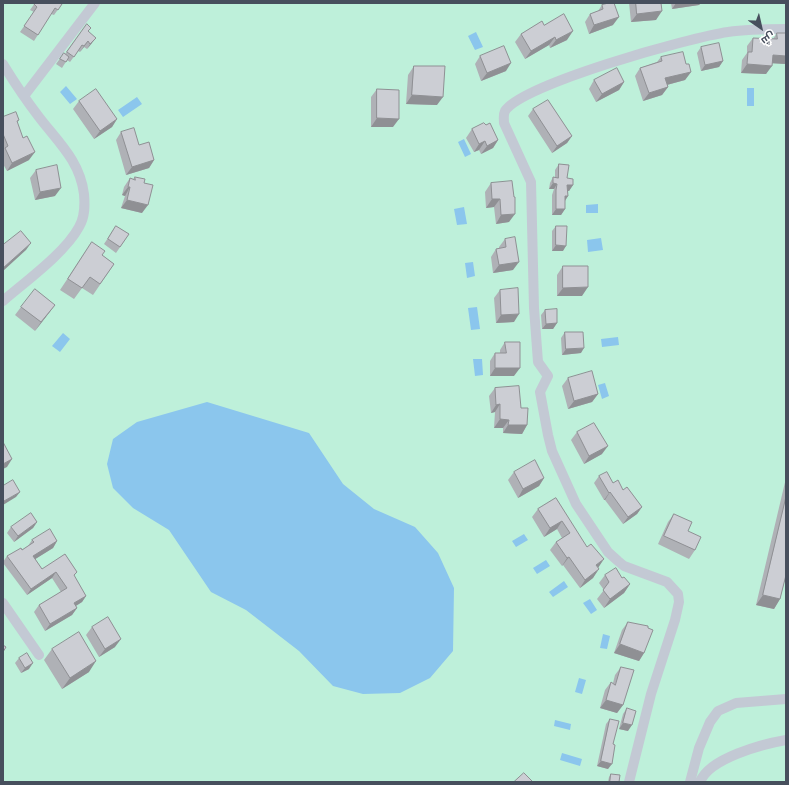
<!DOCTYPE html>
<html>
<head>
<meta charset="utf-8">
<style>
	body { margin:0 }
	#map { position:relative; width:789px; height:785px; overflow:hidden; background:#f2f0f0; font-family:"Varela Round",Cairo,sans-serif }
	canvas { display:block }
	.frame { position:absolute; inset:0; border:4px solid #474f5d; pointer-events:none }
	.north { position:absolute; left:741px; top:8px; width:40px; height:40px; -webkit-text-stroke:3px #fff; paint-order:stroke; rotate:146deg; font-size:11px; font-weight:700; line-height:16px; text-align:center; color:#474f5d }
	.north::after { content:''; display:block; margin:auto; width:14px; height:18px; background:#474f5d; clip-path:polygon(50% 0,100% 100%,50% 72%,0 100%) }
</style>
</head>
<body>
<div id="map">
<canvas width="789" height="785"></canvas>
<div class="frame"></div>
<div class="north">ش</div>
</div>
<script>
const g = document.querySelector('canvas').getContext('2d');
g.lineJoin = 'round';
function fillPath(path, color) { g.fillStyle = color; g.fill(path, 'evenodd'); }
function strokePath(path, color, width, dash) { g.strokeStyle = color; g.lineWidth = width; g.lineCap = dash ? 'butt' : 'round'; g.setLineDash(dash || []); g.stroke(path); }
const green = new Path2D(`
	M3 3H786V782H3Z`);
const water = new Path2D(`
	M476 32 483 47 475 50 468 36Z
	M66 86 77 99 70 104 60 92Z
	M747 88H754V106H747Z
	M137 97 142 104 123 117 118 110Z
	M464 139 471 154 465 157 458 142Z
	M598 204V213H586V205Z
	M464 207 467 224 457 225 454 209Z
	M601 238 603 250 588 252 587 240Z
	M473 262 475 276 467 278 465 263Z
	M477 307 480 329 471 330 468 308Z
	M63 333 70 339 60 352 52 346Z
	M618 337 619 345 602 347 601 339Z
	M473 359H482L483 375 475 376Z
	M605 383 609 396 602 399 598 385Z
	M207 402 309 433 343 484 374 509 415 527 438 553 454 588 453 651 430 678 400 693 363 694 333 686 299 651 246 610 211 592 169 530 133 508 113 488 107 464 113 439 137 422Z
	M524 534 528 540 516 547 512 541Z
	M546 560 550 566 537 574 533 568Z
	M564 581 568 587 553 597 549 592Z
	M590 599 597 610 591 614 583 603Z
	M603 634 610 636 607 649 600 648Z
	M579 678 586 680 582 694 575 692Z
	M555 720 571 724 570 730 554 726Z
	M562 753 582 759 580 766 560 760Z`);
const minor = new Path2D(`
	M3 64C14 82 26 100 39 117 58 142 80 161 84 194 85 206 85 217 79 227 65 253 26 281 3 301
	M24 96 95 3
	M3 603 39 655
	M629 782 651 694 675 620 679 602 678 594 667 582 624 566 618 561 608 552 576 504 552 451 548 435 540 392 548 376 538 362 534 308 531 182 504 123C504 119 503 115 505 111 522 84 692 37 728 32 747 29 767 29 786 29
	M690 782 699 748 710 722 718 711 736 703 786 699
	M700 782C709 758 763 744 786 740`);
const wall = new Path2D(`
	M35 3 62 4 54 15 51 14 34 41 20 32 34 12 30 10Z
	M629 3H661L656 20 631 22Z
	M671 3H701L699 5 672 9Z
	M602 5 613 25 589 34 585 22 590 14 598 11Z
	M87 24 92 43 87 49 84 47 80 52 78 51 70 62 67 60 62 68 56 64 64 53 65 54Z
	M544 25 567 40 550 48 549 45 525 59 515 42 521 34Z
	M777 33H786V64L772 63 766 74 741 73 742 60 747 53V46L753 38 773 39Z
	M701 47 723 61 719 67 701 71 697 53Z
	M480 56 506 71 481 81 475 64Z
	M661 57 686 64 691 72 685 80 667 85 668 87 662 95 643 101 635 76 640 68 657 62Z
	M414 66 437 105 406 104 408 75Z
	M594 80 624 82 619 90 596 102 589 89Z
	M377 89 393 127H371V97Z
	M79 101 117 119 112 127 94 139 73 109Z
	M533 109 572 136 567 143 552 153 528 116Z
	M3 117 19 120 17 123 29 160 7 171 3 164Z
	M486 125 498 140 493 148 481 154 479 150 474 152 466 138 472 129Z
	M121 132 139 145 154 160 149 168 126 175 116 140Z
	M559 164 567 178 573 185 569 191H568V196L565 201V209L561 215H552V195L554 189H549L550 183 553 177H555V170Z
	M36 170 55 196 35 200 30 178Z
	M135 177 144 183 142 213 121 208 125 196 122 195 124 187 130 178 133 179Z
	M491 183 514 197 509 222 496 224 494 207 486 208 485 192Z
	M116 226 129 234 116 253 104 244Z
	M556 226 563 251H552V231Z
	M505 239 513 270 493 273 491 257 496 249 499 248V247Z
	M92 242 102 255 114 264 93 295 82 288 74 299 60 290Z
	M563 266 582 296H557V275Z
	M500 290 514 322 496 323 494 298Z
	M55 305 35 331 15 315 21 307Z
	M545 310 557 323 553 329H542L541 315Z
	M565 332 581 353 562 355 561 338Z
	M505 342 514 376H490V361L495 353H500V350Z
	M568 378 598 394 592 402 568 409 562 386Z
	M495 388 521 408 527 425 522 434 503 433V428H494L495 412 491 413 489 396Z
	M577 432 602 454 584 464 571 440Z
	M514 472 544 478 539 486 518 498 508 480Z
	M599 476 613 483 623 490 642 507 637 514 623 524 605 500H604L594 483Z
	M786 478V575L780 599 774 609 756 605Z
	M556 498 598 568 593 578 580 588 563 565 562 566 550 550 556 542 562 538 557 529 544 537 532 517 538 509Z
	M674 514 688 531 695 550 689 559 658 544 668 522Z
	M37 522 33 528 14 542 7 533 11 527Z
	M32 540 57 541 53 548 35 559 42 569 77 572 74 576 86 596 82 602 76 606 77 608 72 615 45 631 34 612 39 605 61 592 52 578 27 595 3 563V562L7 556 22 550 28 546Z
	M605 575 622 578 630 584 624 593 604 608 597 599 604 590 599 583Z
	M628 622 644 653 639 661 614 653 622 630Z
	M92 627 115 647 99 657 86 635Z
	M52 649 89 672 62 689 44 660Z
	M19 658 29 669 21 673 15 663Z
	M621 667 623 705 617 713 600 708 605 690 611 682 613 683 615 675Z
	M627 708 628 731 619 729 623 714Z
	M610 719 613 744 608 769 597 766 606 724Z
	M611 774 619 782H608L609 777Z`);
const shadedWall = new Path2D(`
	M676 3H701L699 5 672 9Z
	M662 11 656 20 631 22 637 14Z
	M619 17 613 25 589 34 594 25Z
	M573 31 567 40 550 48 556 40Z
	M555 37 549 45 525 59 531 51Z
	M96 38 92 43 87 49 90 44Z
	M88 41 84 47 80 52 84 46Z
	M773 55 786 56V64L767 63Z
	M723 61 719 67 701 71 705 65Z
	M511 63 506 71 481 81 487 73Z
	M747 64 772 66 766 74 741 73Z
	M691 72 685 80 659 87 665 78Z
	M624 82 619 90 596 102 602 94Z
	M668 87 662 95 643 101 649 93Z
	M412 95 443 97 437 105 406 104Z
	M377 118 399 119 393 127H371Z
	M117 119 112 127 94 139 100 131Z
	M572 136 567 143 552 153 557 146Z
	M498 140 493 148 481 154 487 146Z
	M485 141 479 150 474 152 479 144Z
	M35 152 29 160 7 171 12 163Z
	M154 160 149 168 126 175 132 167Z
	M553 183 557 184 554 189H549Z
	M567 185H573L569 191 564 190Z
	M128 187H130L125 196 122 195Z
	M61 188 55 196 35 200 40 192Z
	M565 196H568L564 202Z
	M492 199H500L494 207 486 208Z
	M127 200 148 205 142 213 121 208Z
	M556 209H565L561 215H552Z
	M515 214 509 222 496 224 501 215Z
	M31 243 26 250 3 271V268Z
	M556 245 566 246 563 251H552Z
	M519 262 513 270 493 273 499 265Z
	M588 287 582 296H557L563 288Z
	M55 305 49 313 35 331 41 322Z
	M519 314 514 322 496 323 501 315Z
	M557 323 553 329H542L546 324Z
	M584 348 581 353 562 355 566 349Z
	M495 368H520L514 376H490Z
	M598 394 592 402 568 409 574 401Z
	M500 404 495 412 491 413 496 405Z
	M500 419 509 420 503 428H494Z
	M508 425H527L522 434 503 433Z
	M608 446 602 454 584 464 589 456Z
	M12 459 7 467 3 469V464Z
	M544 478 539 486 518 498 523 489Z
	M20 492 16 497 3 505V503L4 501Z
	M610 492 605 500H604L609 493Z
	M642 507 637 514 623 524 628 517Z
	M562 521 557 529 544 537 550 528Z
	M37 522 33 528 14 542 18 536Z
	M57 541 53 548 29 563 33 556Z
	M569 557 563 565 562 566 567 558Z
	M604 559 598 568 596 565Z
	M599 569 593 578 580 588 585 580Z
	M56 572 52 578 27 595 31 589Z
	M630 584 624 593 604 608 610 599Z
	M763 595 780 599 774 609 756 605Z
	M86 596 82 602 69 610 74 603Z
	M77 608 72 615 45 631 50 624Z
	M121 639 115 647 99 657 105 649Z
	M620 644 644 653 639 661 614 653Z
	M96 661 89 672 62 689 70 678Z
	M33 663 29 669 21 673 25 668Z
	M606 700 623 705 617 713 600 708Z
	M623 723 632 725 628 731 619 729Z
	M601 761 612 764 608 769 597 766Z`);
const building = new Path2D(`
	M35 3H60L62 4 58 10 55 8 38 35 24 26 37 7 34 4Z
	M609 3H614L619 17 594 25 590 14 603 9 602 5Z
	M636 3H661L662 11 637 14Z
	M564 14 573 31 556 40 555 37 531 51 521 34 542 21 544 25Z
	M87 24 91 28 88 31 96 38 90 44 88 41 84 46 82 45 74 57 67 52Z
	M777 33H786V56L773 55 772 66 747 64 748 52H752L753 38 777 39Z
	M719 43 723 61 705 65 701 47Z
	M504 46 511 63 487 73 480 56Z
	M683 52 686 64H689L691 72 665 78 668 87 649 93 640 68 662 61 661 57Z
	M64 53 69 57 66 62 60 59Z
	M414 66H445L443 97 412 95Z
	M617 68 624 82 602 94 594 80Z
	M96 89 117 119 100 131 79 101Z
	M377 89 399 90V119L377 118Z
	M548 100 572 136 557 146 533 109Z
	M16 112 19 120 17 121 23 138 27 136 35 152 12 163 5 148 8 146 3 134V117Z
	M484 123 486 125 490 123 498 140 487 146 485 141 479 144 472 129Z
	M134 128 139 145 149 142 154 160 132 167 121 132Z
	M559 164 569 165 567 178 573 179V185H567L568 196H565V209H556V190L557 184 553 183V177L558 178Z
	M57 165 61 188 40 192 36 170Z
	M135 177 145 179 144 183 153 185 148 205 127 200 130 187H128L130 178 135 180Z
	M512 181 514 197H515V214L501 215 500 199H492L491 183Z
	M116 226 129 234 120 247 108 239Z
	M556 226H567L566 246 556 245Z
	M21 231 31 243 3 268V245Z
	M515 237 519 262 499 265 496 249 506 247 505 239Z
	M92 242 105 251 102 255 114 264 100 284 90 277 82 288 68 279Z
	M563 266H588V287L563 288Z
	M518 288 519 314 501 315 500 290Z
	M35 289 55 305 41 322 21 307Z
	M557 309V323L546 324 545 310Z
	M565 332H583L584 348 566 349Z
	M505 342H520V368H495V353H506Z
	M592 371 598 394 574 401 568 378Z
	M519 386 521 408H528L527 425H508L509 420 500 419V404L496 405 495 388Z
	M594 423 608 446 589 456 577 432Z
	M3 442 12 459 3 464Z
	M535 460 544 478 523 489 514 472Z
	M607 472 613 483 618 480 623 490 627 487 642 507 628 517 610 492 609 493 599 476Z
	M13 480 20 492 4 501 3 498V486Z
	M786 497V575L780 599 763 595Z
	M556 498 587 547 591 544 604 559 596 565 599 569 585 580 569 557 567 558 556 542 570 533 562 521 550 528 538 509Z
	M31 513 37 522 18 536 11 527Z
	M674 514 692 522 688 531 701 537 695 550 664 536Z
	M50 529 57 541 33 556 42 569 65 554 77 572 74 575 86 596 74 603 77 608 50 624 39 605 67 588 56 572 31 589 7 556 21 548 22 550 34 542 32 540Z
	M616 568 622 578 624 577 630 584 610 599 603 590 609 582 605 575Z
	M108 617 121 639 105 649 92 627Z
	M628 622 648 626V628L653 630 644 653 620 644Z
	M79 632 96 661 70 678 52 649Z
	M3 645 6 647 3 652Z
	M27 653 33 663 25 668 19 658Z
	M621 667 634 670 623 705 606 700 611 682 615 685Z
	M627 708 636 711 632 725 623 723Z
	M610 719 619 721 613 744 615 745 612 764 601 761Z
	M524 773 533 782H514Z
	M611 774 620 775 619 782H610Z`);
fillPath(green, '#bef0da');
fillPath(water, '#8bc6ed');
strokePath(minor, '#c3c9d4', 10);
fillPath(wall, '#afb1b6');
fillPath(shadedWall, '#8f9094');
fillPath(building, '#ccced4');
strokePath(building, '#8f9094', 1);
</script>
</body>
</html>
